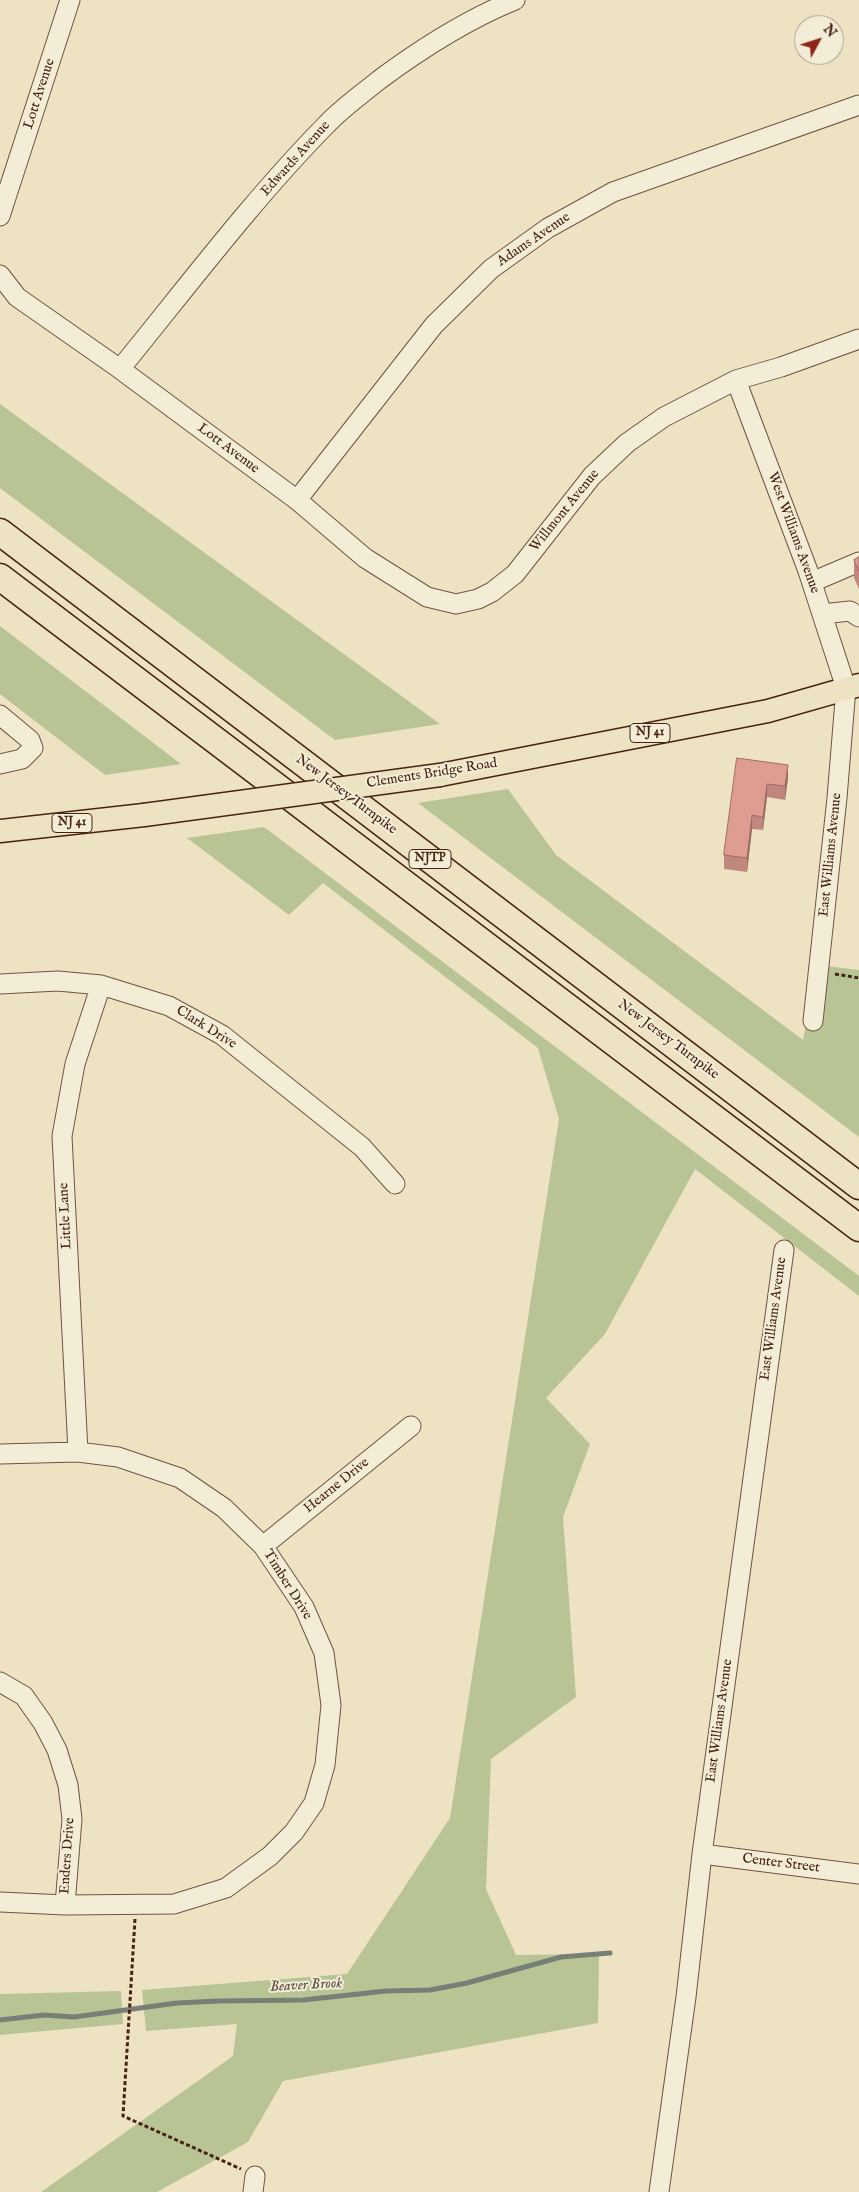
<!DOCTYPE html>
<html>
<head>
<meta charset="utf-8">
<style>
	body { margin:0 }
	#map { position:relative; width:859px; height:2192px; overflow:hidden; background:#ede3c3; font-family:"IM FELL English",serif }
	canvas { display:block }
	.north { position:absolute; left:794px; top:15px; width:50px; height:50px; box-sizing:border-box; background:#f3edd8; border:1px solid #ae9c89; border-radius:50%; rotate:50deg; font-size:14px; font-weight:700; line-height:20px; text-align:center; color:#462313 }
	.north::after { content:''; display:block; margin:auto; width:18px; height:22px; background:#8f2418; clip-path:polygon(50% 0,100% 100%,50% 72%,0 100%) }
</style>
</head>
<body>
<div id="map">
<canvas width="859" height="2192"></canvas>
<div class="north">N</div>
</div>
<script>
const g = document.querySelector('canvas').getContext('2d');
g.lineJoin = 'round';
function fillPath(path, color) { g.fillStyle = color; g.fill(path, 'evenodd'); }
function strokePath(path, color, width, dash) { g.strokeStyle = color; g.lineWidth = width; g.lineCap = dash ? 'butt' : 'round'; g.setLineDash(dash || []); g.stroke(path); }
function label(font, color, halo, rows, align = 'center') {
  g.font = font + ' "IM FELL English",serif'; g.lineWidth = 4; g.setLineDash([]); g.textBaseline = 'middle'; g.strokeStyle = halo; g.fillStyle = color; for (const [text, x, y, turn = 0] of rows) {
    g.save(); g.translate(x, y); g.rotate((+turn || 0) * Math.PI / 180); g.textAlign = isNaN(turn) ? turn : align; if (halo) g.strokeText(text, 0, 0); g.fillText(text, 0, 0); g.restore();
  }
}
const green = new Path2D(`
	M0 404 440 724 335 740 0 488Z
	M0 626 181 764 105 775 0 694Z
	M508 789 556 855 803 1040 817 965 859 970V1137L418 803Z
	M264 827 859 1276V1296L695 1169 605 1334 546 1398 590 1444 563 1517 576 1697 491 1759 486 1889 516 1955 599 1954 598 2023 283 2081 248 2142 157 2192H41L233 2056 237 2024 146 2031 142 1990 347 1974 450 1818 559 1119 538 1048 323 883 289 915 187 838Z
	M121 1991 123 2024 0 2035V1994Z`);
const stream = new Path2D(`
	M0 2020 44 2015 74 2017 177 2003 218 2001 303 2000 386 1991 430 1990 467 1983 561 1957 610 1953`);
const path = new Path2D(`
	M835 974 859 978
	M135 1919 123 2116 241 2169`);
const minor = new Path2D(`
	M0 216 70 0
	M0 275 17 297 120 369 297 500 365 558 427 597 456 604 478 599 492 592 515 574 592 476 627 443 664 417 736 380 781 367 859 339
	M120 369C187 287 253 199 327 124 342 108 362 94 379 80 422 48 466 20 515 0
	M736 380 808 571 846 688 837 798 813 1021
	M297 500 434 325 491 269 548 228 613 192 859 105
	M812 582 859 562
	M822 614 850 611 859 617
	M0 715 30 740 33 748 22 759 0 764
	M0 984 58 981 101 985 169 1006 222 1035 362 1147 395 1184
	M78 1452 62 1136 75 1064 101 985
	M0 1454 78 1452 118 1457 180 1478 224 1508 263 1546 304 1607 324 1653 331 1705 325 1765 314 1803 294 1832 270 1856 226 1888 174 1904 65 1905 0 1902
	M263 1546 411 1426
	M0 1682 24 1696 43 1723 57 1750 68 1785 72 1819 65 1905
	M702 1854 859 1874
	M253 2192 255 2176
	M659 2192 686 1997 702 1854 784 1250`);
const major = new Path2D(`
	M440 775 768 711 859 685
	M0 831 144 815`);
const highway = new Path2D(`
	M0 532 859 1186
	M0 577 859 1228`);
const majorBridge = new Path2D(`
	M144 815 440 775`);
const wall = new Path2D(`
	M859 557V589L854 578V560Z
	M737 758 788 778 785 800 767 797 763 830 752 829 747 872 724 869V855Z`);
const shadedWall = new Path2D(`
	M788 765V778L785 800V786Z
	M767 784V797L763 830V817Z
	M752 815V829L747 872V858Z`);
const building = new Path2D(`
	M859 557V571L854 560Z
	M737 758 788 765 785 786 767 784 763 817 752 815 747 858 724 855Z`);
const shields = [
	[650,733,40],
	[72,823,40],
	[430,859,42]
];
const shieldNames = [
	["NJ 41",650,733],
	["NJ 41",72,823],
	["NJTP",430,859]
];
const streetNames = [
	["Lott Avenue",40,94,-72],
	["Edwards Avenue",296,159,-48],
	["Adams Avenue",534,240,-34],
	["Lott Avenue",228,449,37],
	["Willmont Avenue",565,511,-51],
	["West Williams Avenue",793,533,70],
	["Clements Bridge Road",432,774,-9],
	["New Jersey Turnpike",346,795,37],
	["East Williams Avenue",831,855,-84],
	["Clark Drive",206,1028,32],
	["New Jersey Turnpike",668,1040,37],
	["Little Lane",66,1216,-93],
	["East Williams Avenue",774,1319,-82],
	["Hearne Drive",337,1486,-39],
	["Timber Drive",287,1585,58],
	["East Williams Avenue",720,1721,-82],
	["Enders Drive",68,1856,-86],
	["Center Street",781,1864,7]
];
const waterNames = [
	["Beaver Brook",306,1986,-3]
];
fillPath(green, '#b8c494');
strokePath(stream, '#787f77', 5);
strokePath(minor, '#70533f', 21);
strokePath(major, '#462313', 25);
strokePath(highway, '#462313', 29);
strokePath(path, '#462313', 3, [4, 2.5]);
strokePath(minor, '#f3edd8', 19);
strokePath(major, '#ede3c3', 22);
strokePath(highway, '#ede3c3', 26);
strokePath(majorBridge, '#462313', 25, []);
strokePath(majorBridge, '#ede3c3', 22);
fillPath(wall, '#c0877e');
fillPath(shadedWall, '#9c6e66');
fillPath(building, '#df9d92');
strokePath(building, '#9c6e66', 1);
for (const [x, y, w] of shields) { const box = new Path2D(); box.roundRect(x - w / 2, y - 9.5, w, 19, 4); g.fillStyle = '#f3edd8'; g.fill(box); strokePath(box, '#462313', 1); }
label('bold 12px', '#462313', null, shieldNames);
label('14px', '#462313', '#f3edd8', streetNames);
label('italic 15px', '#5f5145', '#f3edd8', waterNames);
</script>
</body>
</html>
